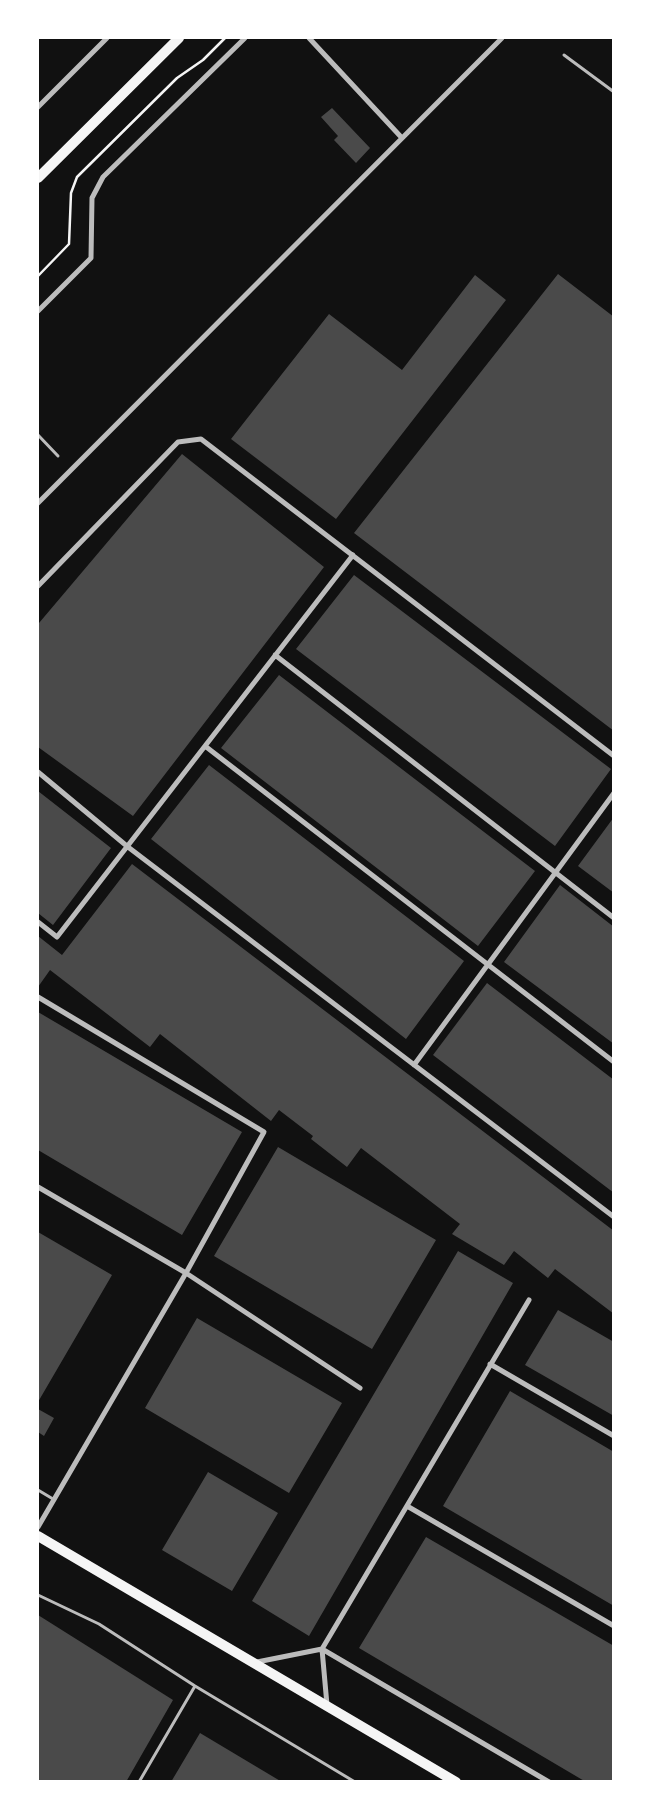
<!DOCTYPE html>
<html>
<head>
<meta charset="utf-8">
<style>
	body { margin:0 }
	#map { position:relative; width:651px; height:1819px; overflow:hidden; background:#111; font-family:Rubik,sans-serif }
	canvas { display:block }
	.frame { position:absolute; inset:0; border:39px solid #fff; pointer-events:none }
</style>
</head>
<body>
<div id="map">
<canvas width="651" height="1819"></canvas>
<div class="frame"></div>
</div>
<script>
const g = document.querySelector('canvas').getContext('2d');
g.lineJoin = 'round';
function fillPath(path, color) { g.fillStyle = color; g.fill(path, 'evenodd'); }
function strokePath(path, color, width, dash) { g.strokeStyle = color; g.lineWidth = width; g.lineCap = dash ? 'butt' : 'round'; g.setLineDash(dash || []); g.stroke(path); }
const building = new Path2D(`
	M332 108 370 148 356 163 334 140 338 136 321 117Z
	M558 274 614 317V731L354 533Z
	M475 275 506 300 336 519 231 439 329 314 402 370Z
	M182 454 324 567 133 816 38 747V623H39Z
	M354 575 611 769 555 846 296 649Z
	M279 675 535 871 478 946 221 748Z
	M209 765 464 961 406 1039 151 839Z
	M38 791 111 848 53 925 38 913Z
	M614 817V893L578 866Z
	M132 864 614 1231V1314L555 1269 548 1278 514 1251 504 1265 452 1234 460 1224 361 1148 347 1167 311 1139 313 1136 279 1110 271 1121 160 1034 150 1047 50 970 38 987V936L62 955Z
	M560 885 614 927V1044L504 962Z
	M487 983 614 1080V1193L433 1055Z
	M38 1012 242 1132 182 1235 38 1150Z
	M278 1147 436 1240 372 1349 214 1256Z
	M38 1232 112 1275 38 1402Z
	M458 1251 513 1283 309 1636 252 1601Z
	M558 1310 614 1342V1416L525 1365Z
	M197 1318 342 1403 289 1493 145 1408Z
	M510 1391 614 1452V1606L443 1506Z
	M38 1409 54 1418 44 1436 38 1432Z
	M208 1472 278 1513 232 1591 162 1550Z
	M426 1537 614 1646V1782H586L359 1648Z
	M38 1615 173 1700 126 1782H38Z
	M200 1733 282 1782H171Z`);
const path = new Path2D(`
	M38 276 69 244 71 193 77 177 177 78 203 60 225 38`);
const service = new Path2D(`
	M564 55 614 92
	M38 435 58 456
	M38 1490 53 1499
	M38 1595 99 1624 195 1686 355 1782
	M139 1782 195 1686`);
const minor = new Path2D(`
	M309 38 402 138
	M38 107 107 38
	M38 311 91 258 92 198 103 177 245 38
	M38 503 502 38
	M38 586 178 442 201 439 614 756
	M275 655 614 918
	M205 746 614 1062
	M38 772 128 847 614 1217
	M38 922 57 937 353 555
	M38 997 264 1132 186 1273 38 1527
	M414 1065 614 793
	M38 1187 186 1273 360 1388
	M490 1364 614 1436
	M407 1506 614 1626
	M322 1649 549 1782
	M257 1662 322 1649
	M327 1705 322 1649 529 1300`);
const primary = new Path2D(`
	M38 178 179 38
	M38 1536 456 1782`);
fillPath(building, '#4a4a4a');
strokePath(path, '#f5f5f5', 2.5);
strokePath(service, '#bcbcbc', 3);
strokePath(minor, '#bcbcbc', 5);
strokePath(primary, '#f5f5f5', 10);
</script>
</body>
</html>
